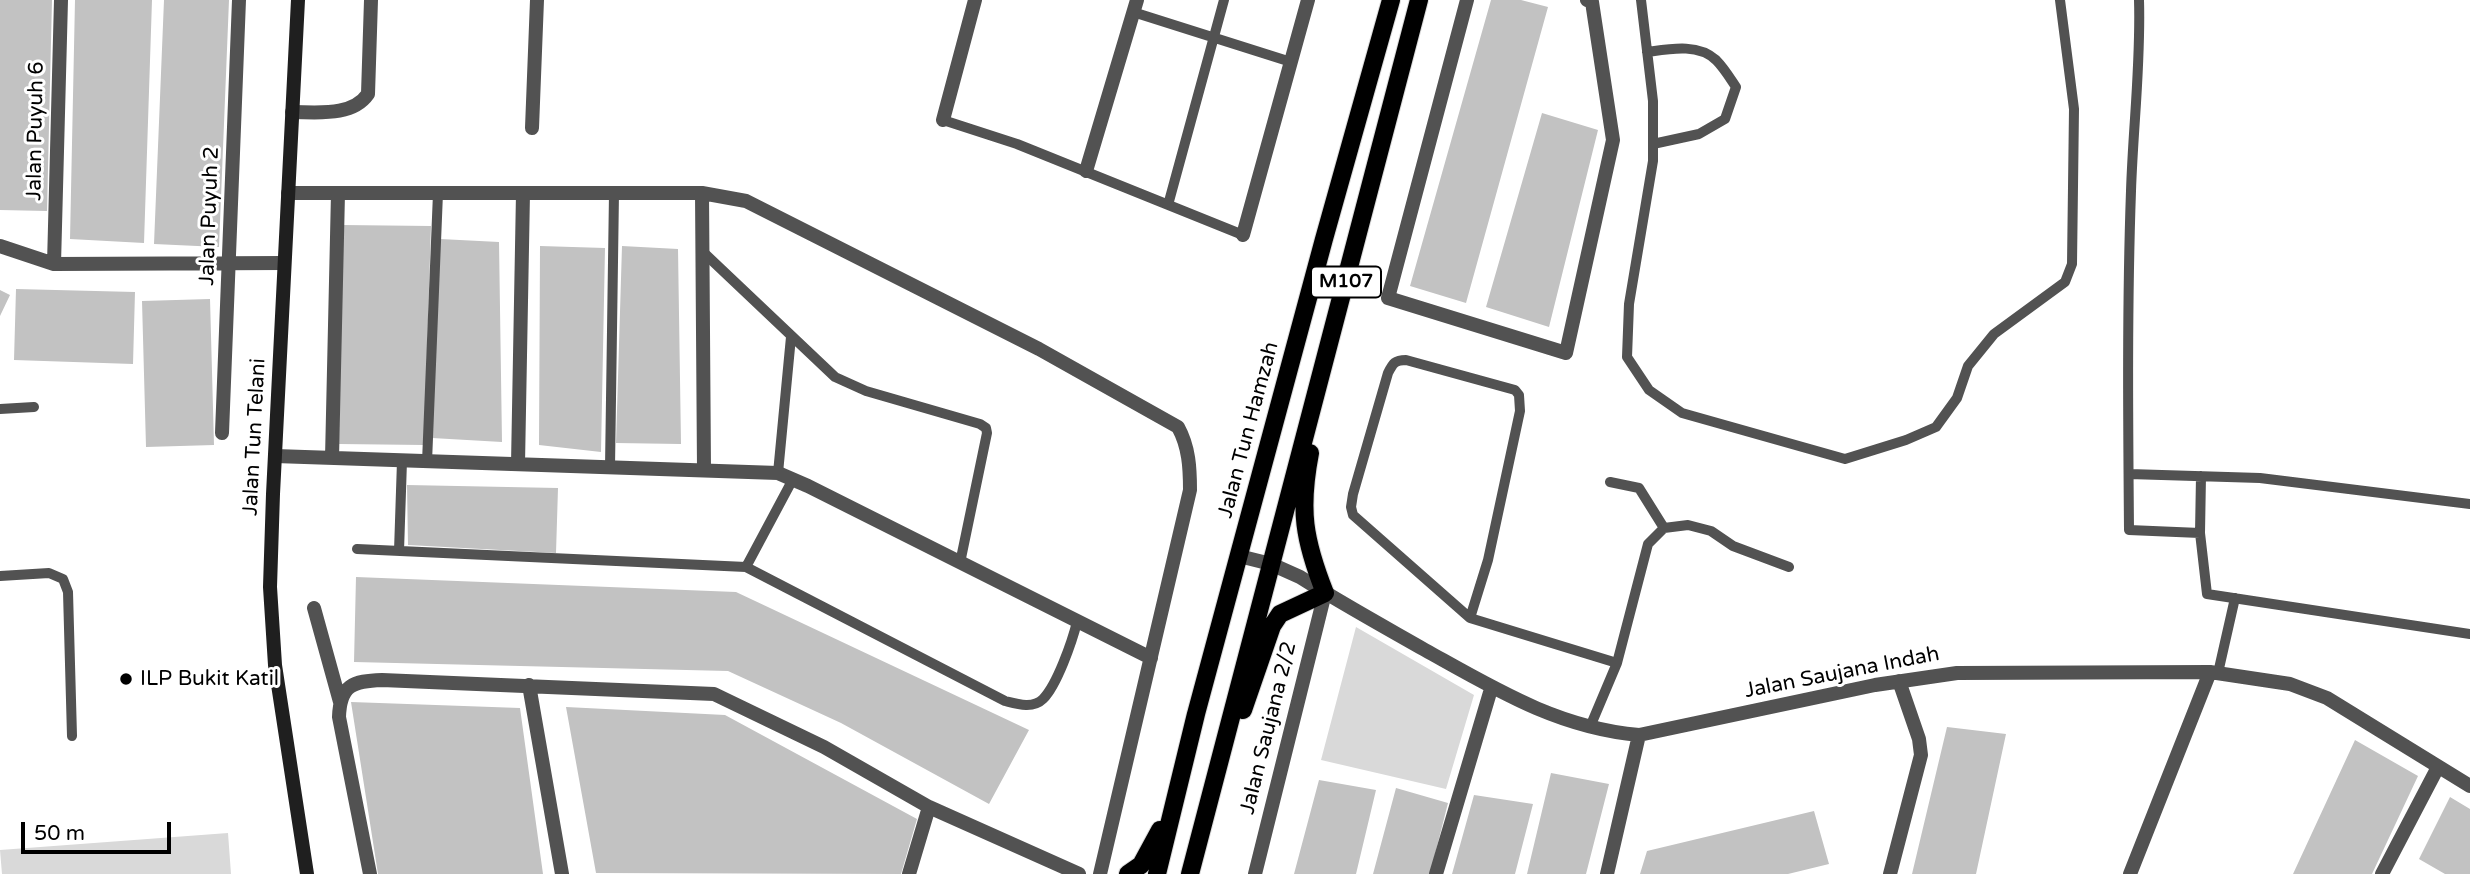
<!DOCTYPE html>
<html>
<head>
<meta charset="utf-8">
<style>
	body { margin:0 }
	#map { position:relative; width:2470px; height:874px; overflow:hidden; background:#fff; font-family:"Varela Round",sans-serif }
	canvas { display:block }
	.scale { position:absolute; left:21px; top:822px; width:150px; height:32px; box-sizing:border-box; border:4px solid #000; border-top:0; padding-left:9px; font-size:21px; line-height:24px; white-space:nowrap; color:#000; -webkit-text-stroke:5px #fff; paint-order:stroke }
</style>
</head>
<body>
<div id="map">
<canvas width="2470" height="874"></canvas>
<div class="scale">50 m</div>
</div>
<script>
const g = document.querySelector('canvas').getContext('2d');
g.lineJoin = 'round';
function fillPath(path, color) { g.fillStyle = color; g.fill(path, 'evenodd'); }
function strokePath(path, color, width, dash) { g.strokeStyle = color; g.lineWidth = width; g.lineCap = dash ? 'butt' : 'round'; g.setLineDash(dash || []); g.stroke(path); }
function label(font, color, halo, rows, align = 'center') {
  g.font = font + ' "Varela Round",sans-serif'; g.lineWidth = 6; g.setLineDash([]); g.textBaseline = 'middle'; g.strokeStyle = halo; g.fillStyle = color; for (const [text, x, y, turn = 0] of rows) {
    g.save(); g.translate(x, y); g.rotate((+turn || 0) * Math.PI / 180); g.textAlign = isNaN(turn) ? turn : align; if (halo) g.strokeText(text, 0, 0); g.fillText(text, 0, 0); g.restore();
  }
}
const green = new Path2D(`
	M1356 627 1474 695 1446 789 1321 760Z
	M228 833 231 874H2L0 850Z`);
const building = new Path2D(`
	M0 0H52L47 211 0 210Z
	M75 0H152L144 243 70 239Z
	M164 0H229L219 247 154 244Z
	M1491 0H1521L1548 7 1466 303 1410 286Z
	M1542 113 1598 130 1549 327 1486 307Z
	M342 225 431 226 424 445 339 444Z
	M440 239 499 242 502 442 432 438Z
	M540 246 605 248 601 452 539 445Z
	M622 246 678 249 681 444 616 443Z
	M16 289 135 292 133 364 14 360Z
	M0 290 10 295 0 316Z
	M210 299 214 445 146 447 142 301Z
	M407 485 558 488 556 553 408 545Z
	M356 577 736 592 1029 730 989 804 841 723 728 671 354 662Z
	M351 702 520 708 543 874H378Z
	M566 707 725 715 917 819 901 874 596 873Z
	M1947 727 2006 734 1976 874H1912Z
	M2355 740 2418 776 2372 874H2293Z
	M1551 773 1609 784 1586 874H1527Z
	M1319 780 1376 790 1356 874H1294Z
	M1396 788 1448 803 1430 874H1373Z
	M1474 795 1533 804 1515 874H1452Z
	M2450 797 2470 809V874H2445L2419 859Z
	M1814 811 1829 864 1788 874H1640L1647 851Z`);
const lane = new Path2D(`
	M1641 0 1653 101V161L1629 304 1627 357 1649 390 1682 413 1845 459 1906 440 1936 427 1957 398 1968 366 1994 334 2065 282 2072 264 2074 109 2060 0
	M2139 0C2141 64 2133 127 2131 191 2127 304 2128 417 2129 530L2200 533 2207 594 2470 634
	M1133 12 1291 62
	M1647 52C1669 49 1698 43 1716 60 1724 68 1730 78 1736 87L1725 119 1699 134 1653 144
	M943 120 1017 144 1243 235
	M1168 205 1224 0
	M702 251 835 377 866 391 980 424 986 428 987 433 960 563
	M0 409 34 407
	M427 462 438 193
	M610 467 614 193
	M778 473 791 337
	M2129 474 2260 478 2470 504
	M1610 482 1639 488 1664 528
	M2200 533 2201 476
	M357 549 746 567 1005 701C1017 704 1033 709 1043 699 1057 685 1072 642 1077 622
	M399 551 402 461
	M746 567 793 479
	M0 576 49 573 63 579 68 592 72 736
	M1470 618 1488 560 1520 411 1519 395 1515 390 1406 360C1395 360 1393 363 1388 373L1353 494 1351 507 1353 515 1470 618 1617 663
	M2218 673 2235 598
	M1590 727 1617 663 1648 544 1664 528 1688 525 1711 531 1733 546 1789 567`);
const street = new Path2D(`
	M1467 0 1388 298 1566 353 1613 140 1592 2 1587 0
	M292 112C317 112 352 117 368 94L371 0
	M943 120 975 0
	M532 128 537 0
	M1086 171 1137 0
	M288 193H702L746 201 1039 349 1178 427C1189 447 1190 468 1190 490L1100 874
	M702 193 704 470
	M1243 235 1308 0
	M0 246 54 264 284 263
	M54 264 61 0
	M222 433 239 0
	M275 456 778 473 808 486 1151 658
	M332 458 338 193
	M518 464 523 193
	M1239 556 1271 564 1300 577C1341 603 1383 626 1425 650 1495 689 1558 728 1639 735L1875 685 1957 673 2210 672 2290 684 2327 698 2470 786
	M314 608 340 702
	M529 685 562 874
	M370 874 339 717C340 685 353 681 382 680L714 694 824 747 929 807 1079 874
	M909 874 929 807
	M1255 874 1325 593
	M1436 874 1491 689
	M1607 874 1639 735
	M1890 874 1921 755 1919 739 1899 681
	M2130 874 2210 672
	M2382 874 2438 767`);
const secondary = new Path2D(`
	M298 0 273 494 270 587 275 665 307 874`);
const primary = new Path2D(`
	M1243 710 1272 626 1280 614 1325 593C1304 540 1299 510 1310 453
	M1128 874 1141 865 1160 830
	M1157 874 1196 714 1324 239 1391 0
	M1190 874 1419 0`);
const markers = [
	[126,679,7,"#000"]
];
const shields = [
	[1346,282,70]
];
const shieldNames = [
	["M107",1346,282]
];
const streetNames = [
	["Jalan Puyuh 6",36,131,-89],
	["Jalan Puyuh 2",210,216,-88],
	["Jalan Tun Hamzah",1249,430,-75],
	["Jalan Tun Telani",255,437,-87],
	["Jalan Saujana Indah",1842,673,-11],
	["Jalan Saujana 2/2",1269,728,-76]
];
const poiNames = [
	["ILP Bukit Katil",140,679]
];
fillPath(green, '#d9d9d9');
fillPath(building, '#c2c2c2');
strokePath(primary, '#dbdbdb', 20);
strokePath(lane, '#525252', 10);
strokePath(street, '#525252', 14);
strokePath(secondary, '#1f1f1f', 14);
strokePath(primary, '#000', 18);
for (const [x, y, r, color] of markers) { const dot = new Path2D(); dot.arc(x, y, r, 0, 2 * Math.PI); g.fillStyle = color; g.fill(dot); strokePath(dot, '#fff', 2.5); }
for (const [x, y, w] of shields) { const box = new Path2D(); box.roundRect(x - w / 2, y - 15.5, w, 31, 5); g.fillStyle = '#fff'; g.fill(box); strokePath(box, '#000', 2); }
label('bold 19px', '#000', null, shieldNames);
label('21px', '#000', '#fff', streetNames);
label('21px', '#000', '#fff', poiNames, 'left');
</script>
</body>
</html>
